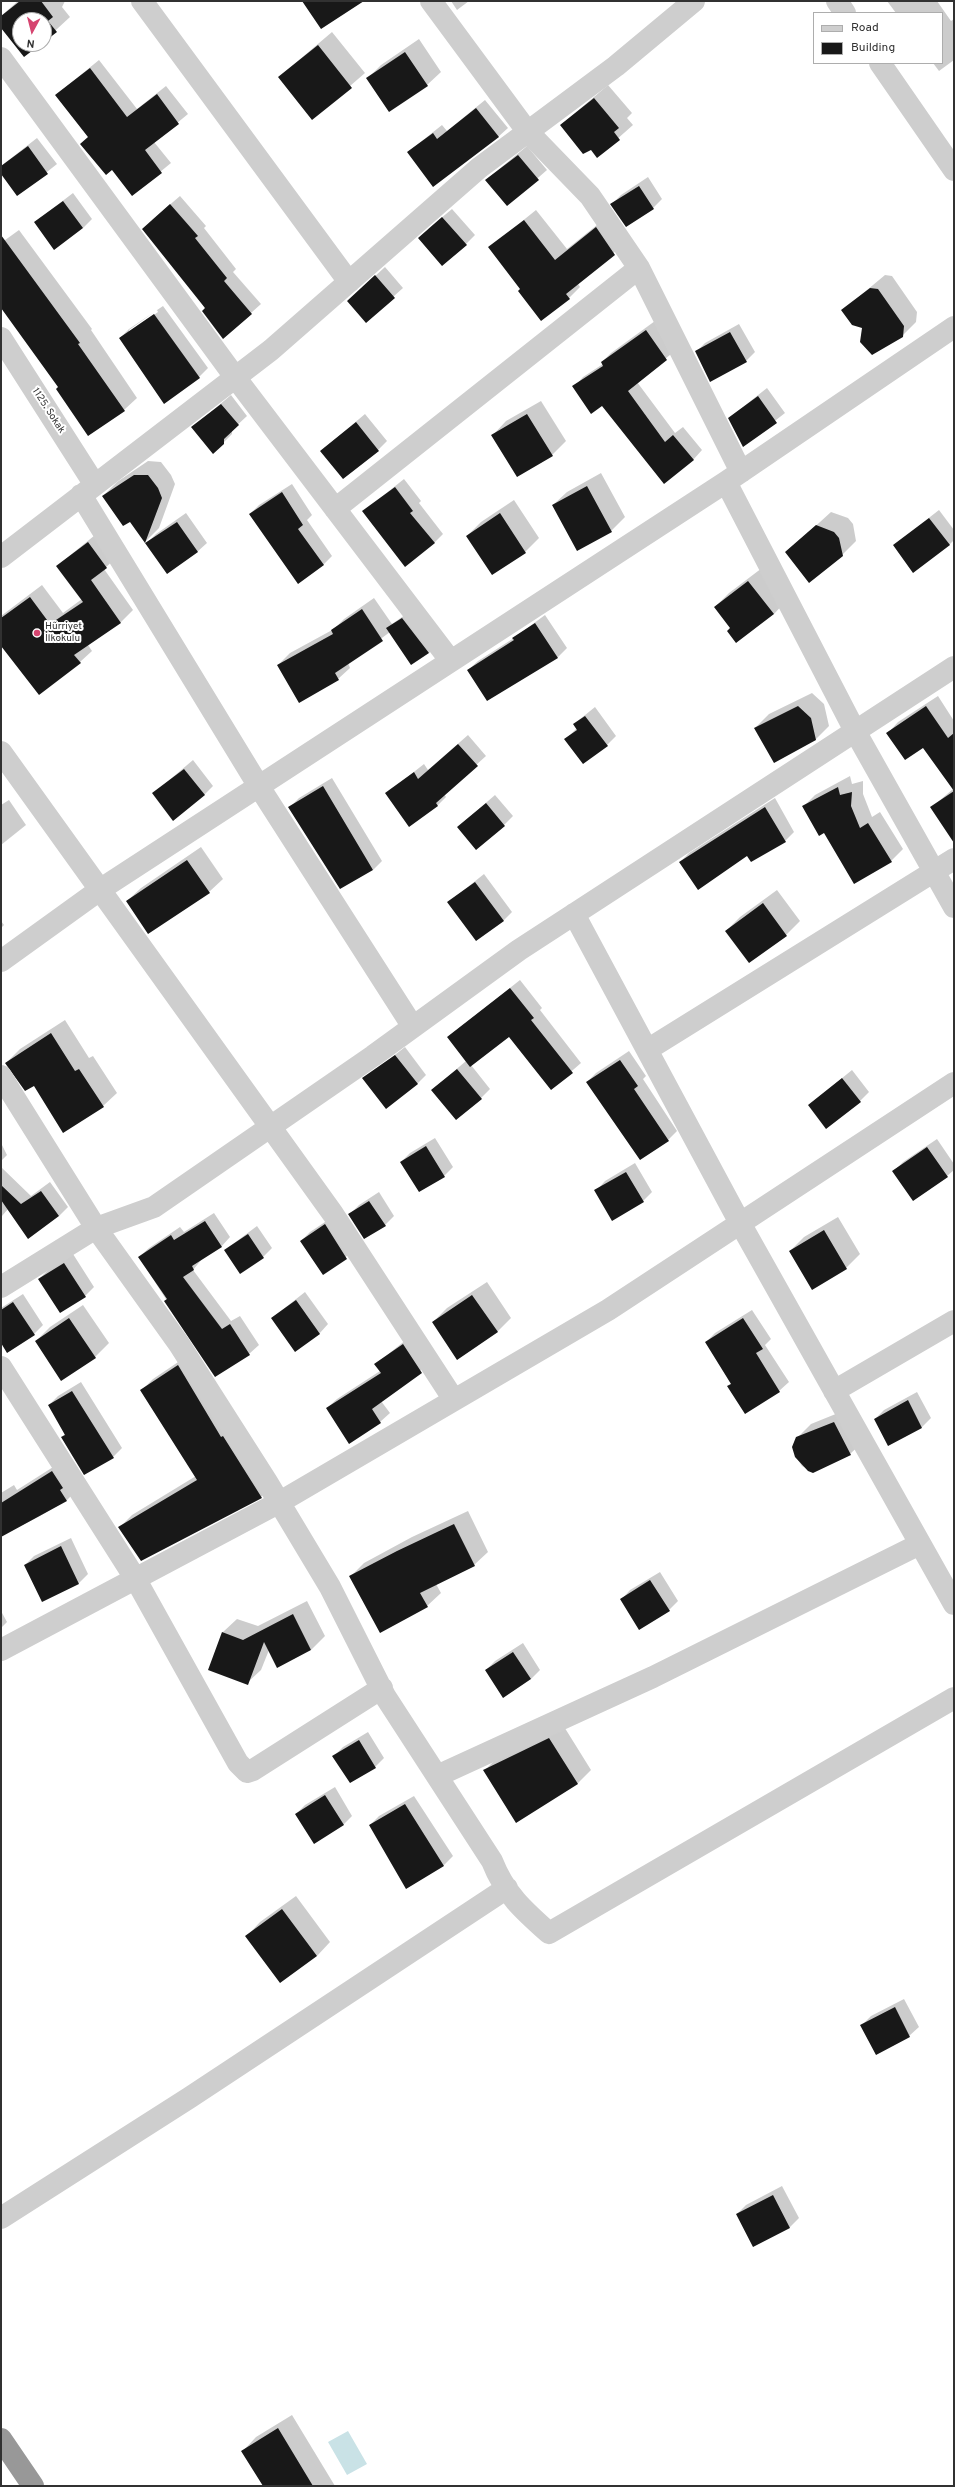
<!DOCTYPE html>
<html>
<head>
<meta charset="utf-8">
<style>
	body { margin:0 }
	#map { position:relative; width:955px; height:2487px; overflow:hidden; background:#fff; font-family:Overpass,sans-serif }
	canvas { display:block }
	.frame { position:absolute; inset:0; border:2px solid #313131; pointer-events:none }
	.legend { position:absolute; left:813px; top:12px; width:130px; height:52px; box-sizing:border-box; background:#fff; border:1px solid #adadad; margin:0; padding:5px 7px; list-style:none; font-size:12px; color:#313131 }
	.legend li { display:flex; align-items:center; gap:8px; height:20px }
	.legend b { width:20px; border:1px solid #adadad }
	.north { position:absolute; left:12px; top:12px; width:40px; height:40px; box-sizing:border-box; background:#fff; border:1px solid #adadad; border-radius:50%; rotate:187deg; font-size:11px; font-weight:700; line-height:16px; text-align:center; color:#313131 }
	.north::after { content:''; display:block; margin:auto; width:14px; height:18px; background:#d64570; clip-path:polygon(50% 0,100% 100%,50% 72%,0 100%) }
</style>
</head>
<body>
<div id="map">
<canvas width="955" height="2487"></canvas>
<div class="frame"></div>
<ul class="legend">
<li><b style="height:5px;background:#cecece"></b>Road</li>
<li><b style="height:11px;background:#181818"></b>Building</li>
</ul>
<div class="north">N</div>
</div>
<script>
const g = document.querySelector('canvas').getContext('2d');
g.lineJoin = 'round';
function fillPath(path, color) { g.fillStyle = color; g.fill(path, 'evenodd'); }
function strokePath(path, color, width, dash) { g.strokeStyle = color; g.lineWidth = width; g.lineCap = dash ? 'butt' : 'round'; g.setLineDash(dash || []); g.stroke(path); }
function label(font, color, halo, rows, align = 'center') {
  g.font = font + ' Overpass,sans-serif'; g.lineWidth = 4; g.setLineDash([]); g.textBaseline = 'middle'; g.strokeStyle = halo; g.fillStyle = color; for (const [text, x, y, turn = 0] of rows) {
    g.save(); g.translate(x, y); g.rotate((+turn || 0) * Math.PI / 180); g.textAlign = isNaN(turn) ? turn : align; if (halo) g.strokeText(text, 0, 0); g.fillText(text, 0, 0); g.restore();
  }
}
const water = new Path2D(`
	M348 2431 367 2464 347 2475 328 2442Z`);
const shadow = new Path2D(`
	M18 1H65L62 7 70 17 44 41V20H20V44H40L24 56 1 27V16Z
	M451 1H469L457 10Z
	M887 1H937L951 21 954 19V60L939 71 933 63H942V13H896Z
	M332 32 365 73 313 118 279 77Z
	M419 39 441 72 427 85 367 79 381 65Z
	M99 60 137 109 166 86 188 114 154 142 171 163 132 195 56 95Z
	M608 85 632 113 627 118 633 125 598 156 592 149 561 125Z
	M485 100 508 128 498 137 408 152 442 125 447 131Z
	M37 138 57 164 18 195 1 172V166Z
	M527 146 547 170 507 205 486 180Z
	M648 177 662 199 653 208 612 204 621 195Z
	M73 193 92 219 83 228 35 222Z
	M180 196 206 226 204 228 236 269 233 272 261 304 223 338 152 220Z
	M452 209 475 235 466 244 428 229Z
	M536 210 567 249 607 217 625 243 578 284 580 287 569 298 522 288 490 247Z
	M19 230 92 329 91 330 137 398 124 410 59 387 1 299V243Z
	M385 267 403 288 366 321 348 301Z
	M885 275 892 276 917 312 916 322 902 336 863 327 843 310Z
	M163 306 208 368 199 377 120 338 129 329ZM157 310 158 312 129 332V330Z
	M655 321 676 350 637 382 675 433 683 427 702 450 693 460 574 387 583 377 603 364 602 362 611 353Z
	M739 324 755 352 746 361 696 352 705 343Z
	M767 388 785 413 744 445 729 418Z
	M231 395 247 416 232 430V434L223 443 193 427Z
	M541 401 566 441 552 455 493 435 506 421Z
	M365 414 387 441 378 450 321 451Z
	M148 461 161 462 171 475 175 484 159 528 145 542 131 520 103 496 117 482Z
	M601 473 625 517 611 531 553 505 567 492Z
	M404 479 421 501 419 503 443 534 434 543 364 511Z
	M292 484 312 515 307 520 332 556 323 565 250 514 259 505Z
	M514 500 539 538 525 552 467 536 481 522Z
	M939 510 954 530V540L949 545H894Z
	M831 512 848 518 853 524 856 541 842 555 787 552Z
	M186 513 207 543 197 552 147 543 156 534Z
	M100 531 119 555 104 569 133 610 121 622 88 645 92 651 80 662 1 644V616L42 585 63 613 82 599 57 566Z
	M762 568 787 600 774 614 731 628 715 607 729 593Z
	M374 598 392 624 412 610 438 644 429 653 390 632 348 663 350 668 338 679 278 665 290 653 334 629 344 619Z
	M545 615 567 648 558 657 488 700 468 670 478 661 514 638Z
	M812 693 824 704 829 726 815 740 755 728 769 714Z
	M938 696 954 721V841L932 807 953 789 924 747 888 733 898 722Z
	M595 707 616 736 607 745 566 739 577 728 574 724Z
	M468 735 486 756 444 794 446 797 437 806 387 793 424 764 428 770Z
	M193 760 213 786 204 795 154 793Z
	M850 776 852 784 863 781V794L872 817 880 812 903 849 891 861 824 832 803 807 815 795Z
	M332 778 382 861 373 870 290 807 299 798Z
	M495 795 513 816 504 825 458 827Z
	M775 798 794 832 785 841 748 854 680 862 689 853Z
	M9 800 26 825 1 845V805Z
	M201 847 223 879 209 892 127 901 141 888Z
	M484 874 512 912 503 921 449 902Z
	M777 890 800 921 786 935 726 931 740 917Z
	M1 921 4 925 1 928Z
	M520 980 542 1008 540 1010 581 1063 551 1089 509 1036 471 1065 490 1089 481 1098 432 1090 466 1061 448 1037Z
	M65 1020 89 1058 93 1056 117 1093 103 1106 34 1085 6 1063 20 1049Z
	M405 1047 426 1075 417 1084 364 1079Z
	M629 1051 646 1076 643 1079 677 1131 668 1140 587 1082 596 1073Z
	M852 1070 869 1092 860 1101 809 1105Z
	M435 1138 453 1167 444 1176 401 1162 410 1153Z
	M937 1139 954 1164V1170L947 1176 894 1171 903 1162Z
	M1 1143 7 1155 1 1161Z
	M635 1163 652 1192 643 1201 596 1191 605 1181Z
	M1 1167 31 1196 50 1182 68 1207 59 1216 8 1209 2 1216Z
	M379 1192 394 1216 385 1225 349 1215 359 1205Z
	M214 1213 230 1237 221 1247 202 1259 193 1270 231 1321 240 1316 259 1345 249 1354 215 1376 139 1257 149 1248 180 1227 184 1232Z
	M334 1216 356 1249 323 1274 301 1241 310 1232Z
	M838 1217 860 1254 846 1268 790 1251 804 1237Z
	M257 1226 272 1248 263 1257 225 1250Z
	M73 1254 94 1287 85 1296 39 1279 48 1270Z
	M487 1282 511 1318 497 1332 433 1322 447 1308Z
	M305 1292 328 1324 319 1334 272 1318Z
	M23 1294 43 1325 34 1334 1 1342V1308Z
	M83 1305 109 1343 95 1357 36 1341 50 1327Z
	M752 1310 771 1339 765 1345 789 1382 779 1391 745 1412 728 1386 732 1383 706 1342 715 1333Z
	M412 1335 430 1363 381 1401 390 1413 380 1422 327 1408 337 1399 380 1371 376 1364Z
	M190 1354 273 1485 261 1497 120 1527 132 1515 196 1476 141 1391 153 1379Z
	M81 1382 122 1448 113 1457 62 1437 65 1434 49 1405 58 1396Z
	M917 1392 931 1418 922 1427 889 1445 875 1419 884 1410Z
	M848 1409 864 1441 850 1454 813 1472 802 1466 796 1457 797 1438 811 1424Z
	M61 1462 76 1491 67 1500 40 1516 1 1536V1493L14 1485 17 1490Z
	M468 1511 488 1552 474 1565 436 1584 441 1593 427 1606 350 1577 364 1563 412 1537Z
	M71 1538 88 1574 79 1583 42 1600 25 1565 34 1556Z
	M660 1572 678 1601 669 1610 621 1600 630 1590Z
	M307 1601 325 1636 311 1650H269L261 1670 247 1683 223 1632 237 1619 258 1626Z
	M1 1611 7 1622 1 1628Z
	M523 1643 540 1670 531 1679 486 1670 495 1661Z
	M563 1725 591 1770 577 1784 484 1771 498 1757Z
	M368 1732 384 1758 375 1767 334 1756 343 1747Z
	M335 1787 352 1816 343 1825 296 1814 305 1805Z
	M414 1796 453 1856 444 1865 407 1888 370 1825 379 1816Z
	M296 1896 330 1942 317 1956 247 1936 260 1922Z
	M904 1999 919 2027 909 2036 862 2025 871 2016Z
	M782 2186 799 2218 790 2227 754 2246 737 2214 746 2205Z
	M292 2415 335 2486H264L243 2451 256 2437Z`);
const building = new Path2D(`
	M20 1H41L53 17 48 21 57 32 44 42V20H20V44H41L24 57 1 28V16Z
	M302 1H364L321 29Z
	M318 45 352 88 312 120 278 77Z
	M405 52 428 86 389 112 366 78Z
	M90 68 127 117 157 94 179 124 145 150 162 173 132 196 112 170 106 175 80 144 88 137 55 95Z
	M594 98 619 128 614 132 620 140 597 158 591 150 583 154 560 125Z
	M476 108 499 137 433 187 407 152 433 133 437 139Z
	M28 146 48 174 17 196 1 174V166Z
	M518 155 539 180 507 206 485 180Z
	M639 186 654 209 626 227 610 204Z
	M63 201 83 228 54 250 34 222Z
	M170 204 198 236 195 238 227 278 224 281 252 314 223 339 202 311 205 308 142 229Z
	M442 217 467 245 442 266 418 238Z
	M524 220 555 260 596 227 615 255 566 294 570 299 541 321 518 291 520 289 488 247Z
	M1 235 80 343 78 344 125 411 88 436 56 389 58 387 1 308Z
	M375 275 395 298 366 323 347 301Z
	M870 288 878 289 904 326 903 337 872 355 860 342 862 328 852 325 841 310Z
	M154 314 200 378 164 404 119 338Z
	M646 330 667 360 628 391 665 442 673 435 694 460 664 484 602 406 591 414 572 386 603 366 601 362Z
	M730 332 747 362 710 382 695 351Z
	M758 396 777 423 743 447 728 418Z
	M221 404 239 425 224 439V444L213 454 191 427Z
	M527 414 553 456 517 477 491 435Z
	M356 422 379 451 343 479 320 451Z
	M134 475H148L158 488 162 498 145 543 130 522 123 526 102 496Z
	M587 486 612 532 577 551 552 505Z
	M395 487 413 511 410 513 435 543 405 567 362 511Z
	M282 492 303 525 298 529 324 565 298 584 249 514Z
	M500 513 526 553 492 575 466 536Z
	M929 518 950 545 913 573 893 545Z
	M177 522 198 552 167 574 145 543Z
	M816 525 834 532 839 538 843 556 809 583 785 552Z
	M88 542 107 568 91 580 121 623 74 655 81 663 39 695 1 646V618L30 597 50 624 83 602 56 566Z
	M748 581 774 614 736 643 727 631 730 628 714 607Z
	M362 609 383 641 335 673 339 680 299 703 277 665 333 634 331 630Z
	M402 618 429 653 411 665 386 628Z
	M535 623 558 658 487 701 467 670 514 640 512 638Z
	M798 706 811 718 816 740 774 763 754 728Z
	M926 706 948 738 954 733V843L930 807 954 791 923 748 905 760 886 733Z
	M585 716 608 746 583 764 564 739 577 730 573 724Z
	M458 744 478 766 436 803 438 806 409 827 385 793 414 772 418 779Z
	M184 769 205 795 173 821 152 793Z
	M323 786 373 870 340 889 288 807Z
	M838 787 840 795 852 792 851 806 860 828 868 823 892 862 854 884 824 833 819 836 802 806Z
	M486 803 505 826 476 850 457 827Z
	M765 807 786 842 751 862 747 856 698 890 679 862Z
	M187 860 210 893 148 934 126 901Z
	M475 882 504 921 476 941 447 902Z
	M763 903 787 936 749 963 725 931Z
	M510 988 534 1018 531 1020 573 1073 551 1090 509 1037 470 1067 447 1037Z
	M51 1033 75 1071 79 1069 104 1107 63 1133 34 1086 25 1091 5 1063Z
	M395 1055 418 1084 386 1109 362 1078Z
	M620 1060 638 1086 634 1089 669 1141 640 1160 586 1082Z
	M457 1069 482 1099 456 1120 431 1090Z
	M842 1078 861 1102 826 1129 808 1105Z
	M426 1146 445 1177 419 1192 400 1162Z
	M927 1147 948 1177 913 1201 892 1171Z
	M626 1172 644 1202 612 1221 594 1190Z
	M1 1185 21 1204 41 1191 59 1216 28 1239 1 1200Z
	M369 1201 386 1226 364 1239 348 1214Z
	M205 1221 222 1247 192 1266 194 1270 183 1277 222 1329 230 1324 250 1355 215 1377 164 1301 167 1299 138 1257 171 1235 174 1240Z
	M325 1224 347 1259 323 1275 300 1241Z
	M824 1230 847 1269 812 1290 789 1251Z
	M248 1234 264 1258 240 1274 224 1250Z
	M64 1263 86 1297 60 1313 38 1279Z
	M472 1295 498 1332 457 1360 432 1322Z
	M296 1300 320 1334 295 1352 271 1318Z
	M13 1302 35 1335 7 1353 1 1343V1310Z
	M69 1318 96 1358 61 1381 35 1341Z
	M743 1318 763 1349 756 1353 780 1392 745 1414 727 1386 731 1384 705 1342Z
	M403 1344 422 1373 372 1409 381 1423 349 1444 326 1408 381 1373 374 1364Z
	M178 1365 221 1437 223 1436 262 1498 141 1561 118 1527 197 1480 140 1390Z
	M72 1391 114 1458 84 1475 61 1437 65 1435 48 1405Z
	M908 1400 922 1428 888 1446 874 1419Z
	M834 1422 851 1455 813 1473 808 1471 795 1457 792 1447 796 1437Z
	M52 1471 63 1488 60 1490 67 1501 1 1537V1503Z
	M454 1524 475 1566 420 1593 428 1607 380 1633 349 1576 397 1551Z
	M61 1546 79 1584 42 1602 24 1565Z
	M650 1580 670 1611 639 1630 620 1599Z
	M293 1614 311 1650 277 1668 264 1642 248 1685 208 1670 222 1632 243 1640Z
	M513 1652 531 1679 503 1698 485 1670Z
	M549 1738 578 1784 516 1823 483 1770Z
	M359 1740 376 1768 350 1783 332 1756Z
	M325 1795 344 1825 314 1844 295 1814Z
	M405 1804 444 1866 406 1889 369 1825Z
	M282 1909 317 1956 280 1983 245 1936Z
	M895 2007 910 2037 876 2055 860 2025Z
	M773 2195 790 2228 753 2247 736 2214Z
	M278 2428 313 2486H263L241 2451Z`);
const minor = new Path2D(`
	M142 1 349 282
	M431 1 527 131 590 196 639 268 741 472
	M837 1 845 13
	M1 58 235 377 450 660
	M880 63 954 170
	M1 338 95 485
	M726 482 855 731 954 907
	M81 495 258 785 413 1027
	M335 509 639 268
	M1 557 271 350 479 168 616 66 694 1
	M1 752 333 1214 454 1400
	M574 914 740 1223 954 1604
	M1 961 101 889 726 482 954 327
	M647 1050 954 859
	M1 1076 96 1228 179 1344 267 1482 330 1587 385 1696 492 1861C505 1894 523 1910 549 1933L954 1698
	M1 1287 96 1228 154 1207 373 1056 519 950 954 667
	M1 1367 135 1578 238 1763 247 1772 253 1770 382 1688
	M834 1391 954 1321
	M1 1650 280 1502 608 1310 954 1083
	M437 1776 653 1677 920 1544
	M1 2218 189 2098 507 1888`);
const highway = new Path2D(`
	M1 2439 33 2486`);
const markers = [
	[37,633,4,"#d64570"]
];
const streetNames = [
	["1125. Sokak",48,411,57]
];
const poiNames = [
	["Hürriyet",45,627],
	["İlkokulu",45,639]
];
fillPath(water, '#c9e2e6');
fillPath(shadow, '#0003');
fillPath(building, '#181818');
strokePath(minor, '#cecece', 22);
strokePath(highway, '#989898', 22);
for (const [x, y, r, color] of markers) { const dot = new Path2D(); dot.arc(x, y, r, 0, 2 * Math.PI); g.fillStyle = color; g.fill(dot); strokePath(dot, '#fff', 1.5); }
label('10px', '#313131', '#fff', streetNames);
label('10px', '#313131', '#fff', poiNames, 'left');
</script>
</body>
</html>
